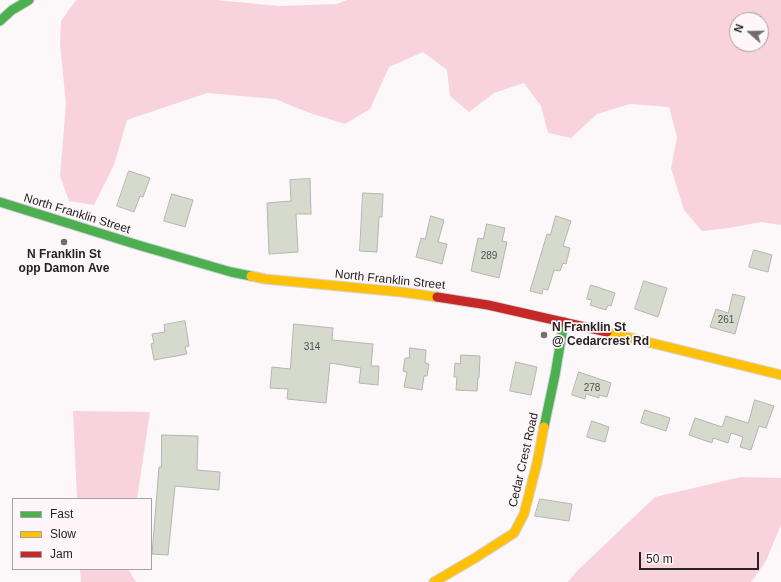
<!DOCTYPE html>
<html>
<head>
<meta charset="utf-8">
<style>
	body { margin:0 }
	#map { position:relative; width:781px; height:582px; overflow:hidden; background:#fcf8f9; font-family:Helvetica,sans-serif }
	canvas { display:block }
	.legend { position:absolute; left:12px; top:498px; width:140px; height:72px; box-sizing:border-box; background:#fef6f8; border:1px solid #a8a1a3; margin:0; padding:5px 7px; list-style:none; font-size:12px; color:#262223 }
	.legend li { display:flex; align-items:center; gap:8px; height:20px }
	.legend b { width:20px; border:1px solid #a8a1a3 }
	.north { position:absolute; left:729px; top:12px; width:40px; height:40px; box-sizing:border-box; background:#fef6f8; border:1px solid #a8a1a3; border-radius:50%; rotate:290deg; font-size:11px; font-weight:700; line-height:16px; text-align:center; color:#262223 }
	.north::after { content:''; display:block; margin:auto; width:14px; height:18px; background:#716d6e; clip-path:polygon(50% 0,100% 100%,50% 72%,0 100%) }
	.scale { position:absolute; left:639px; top:552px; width:120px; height:18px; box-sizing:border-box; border:2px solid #262223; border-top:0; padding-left:5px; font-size:12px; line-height:14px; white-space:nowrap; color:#262223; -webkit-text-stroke:3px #fef6f8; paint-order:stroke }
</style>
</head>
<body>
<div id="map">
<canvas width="781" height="582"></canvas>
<ul class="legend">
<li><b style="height:5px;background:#4caf50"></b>Fast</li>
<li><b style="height:5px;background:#ffc107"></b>Slow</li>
<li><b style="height:5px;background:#c62828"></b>Jam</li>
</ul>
<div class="north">N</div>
<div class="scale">50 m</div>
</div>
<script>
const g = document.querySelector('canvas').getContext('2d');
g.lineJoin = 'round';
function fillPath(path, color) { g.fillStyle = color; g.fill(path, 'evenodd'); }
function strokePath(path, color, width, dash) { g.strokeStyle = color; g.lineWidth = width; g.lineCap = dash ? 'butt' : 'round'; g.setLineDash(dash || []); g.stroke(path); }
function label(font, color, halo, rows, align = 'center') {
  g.font = font + ' Helvetica,sans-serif'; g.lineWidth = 3.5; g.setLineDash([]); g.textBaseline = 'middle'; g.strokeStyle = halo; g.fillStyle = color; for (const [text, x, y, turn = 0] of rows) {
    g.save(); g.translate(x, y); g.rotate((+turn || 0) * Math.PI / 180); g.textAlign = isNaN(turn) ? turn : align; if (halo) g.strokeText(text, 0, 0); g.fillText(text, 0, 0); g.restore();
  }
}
const forest = new Path2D(`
	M76 0H216L279 6 337 4 347 0H781V225L761 222 729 228 702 231 684 210 671 168 677 137 669 107 630 104 597 114 571 138 548 133 541 106 524 83 494 93 469 112 450 96 447 70 423 52 389 67 370 109 345 124 307 112 275 99 207 93 127 120 114 165 94 205 69 201 60 176 66 104 60 44 61 21ZM737 20H761V44H737Z
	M73 411 150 412 137 499H77Z
	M741 477 781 478V525L766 561 751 582H568L577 571 655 497Z
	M80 569H128L136 582H81Z`);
const building = new Path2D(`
	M129 171 150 178 143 197 140 196 134 212 117 206Z
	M310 179 311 214H296L298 252 269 254 267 203 291 201 290 180Z
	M363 193 383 194 382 217H379L377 252 360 251Z
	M172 194 193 200 185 227 164 221Z
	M431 216 444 220 438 242 447 244 442 264 416 257 421 238 425 239Z
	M556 216 571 221 563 246 570 248 566 264 563 263 560 271 554 270 548 290 543 289 542 294 530 291 547 234 550 235Z
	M487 224 505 228 502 241 507 242 499 278 471 271 478 238 483 239Z
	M754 250 772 255 768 272 749 267Z
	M644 281 667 288 658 317 635 309Z
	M591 285 615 293 611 306 608 305 606 310 590 305 592 300 587 299Z
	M733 294 745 297 735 334 710 327 716 309 728 313Z
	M185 321 189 346 185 347 187 354 154 360 151 344 154 343 152 334 165 332 164 325Z
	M294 324 333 328 332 340 373 344 371 366H379L378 385 359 383 361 368 330 363 326 403 287 399 288 389 270 388 272 367 290 369Z
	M410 348 426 350 425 363 429 364 427 376H424L422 390 404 387 407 372 403 371 405 358H409Z
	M461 355 480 356 479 378H478L477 391 456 390 457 377H454L455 363 460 364Z
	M516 362 537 367 531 395 510 391Z
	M579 372 611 383 607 397 599 395V398L586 394 585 399 572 395Z
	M755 400 774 406 766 428 759 426 751 450 740 447 743 437 731 433 728 443 713 438 712 443 689 435 695 418 722 427 726 416 748 423Z
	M645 410 670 418 666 431 641 423Z
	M592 421 609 427 605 442 587 437Z
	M162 435 198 436 197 470 220 472 219 490 175 486 168 555 152 554 159 467H161Z
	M540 499 572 504 569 521 535 516Z`);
const fast = new Path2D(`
	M0 21 12 10 29 0
	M0 202 138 245 231 272 251 276
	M544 427 555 375 564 322`);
const slow = new Path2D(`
	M251 276 265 279 401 292 437 297
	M607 332 781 375
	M434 582 475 558 514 533 524 514 537 463 544 427`);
const jam = new Path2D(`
	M437 297 488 305 607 332`);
const markers = [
	[64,242,4,"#716d6e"],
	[544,335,4,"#716d6e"]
];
const numberNames = [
	["289",489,256],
	["261",726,320],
	["314",312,347],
	["278",592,388]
];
const streetNames = [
	["North Franklin Street",77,214,17],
	["North Franklin Street",390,280,6],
	["Cedar Crest Road",524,460,-77]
];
const poiNames = [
	["N Franklin St",64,255],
	["opp Damon Ave",64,269],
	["N Franklin St",552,328,"left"],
	["@ Cedarcrest Rd",552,342,"left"]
];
fillPath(forest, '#f8d2dc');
fillPath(building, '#d5dacd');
strokePath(building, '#b5b4b3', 1);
strokePath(fast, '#d7d3d4', 11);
strokePath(slow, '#d7d3d4', 11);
strokePath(jam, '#d7d3d4', 11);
strokePath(fast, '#4caf50', 9);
strokePath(slow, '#ffc107', 9);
strokePath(jam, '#c62828', 9);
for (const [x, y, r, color] of markers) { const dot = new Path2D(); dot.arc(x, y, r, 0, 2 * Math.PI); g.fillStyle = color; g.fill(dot); strokePath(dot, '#fef6f8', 1.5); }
label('10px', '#52504e', null, numberNames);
label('12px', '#262223', '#fef6f8', streetNames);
label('bold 12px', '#262223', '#fef6f8', poiNames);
</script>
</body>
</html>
